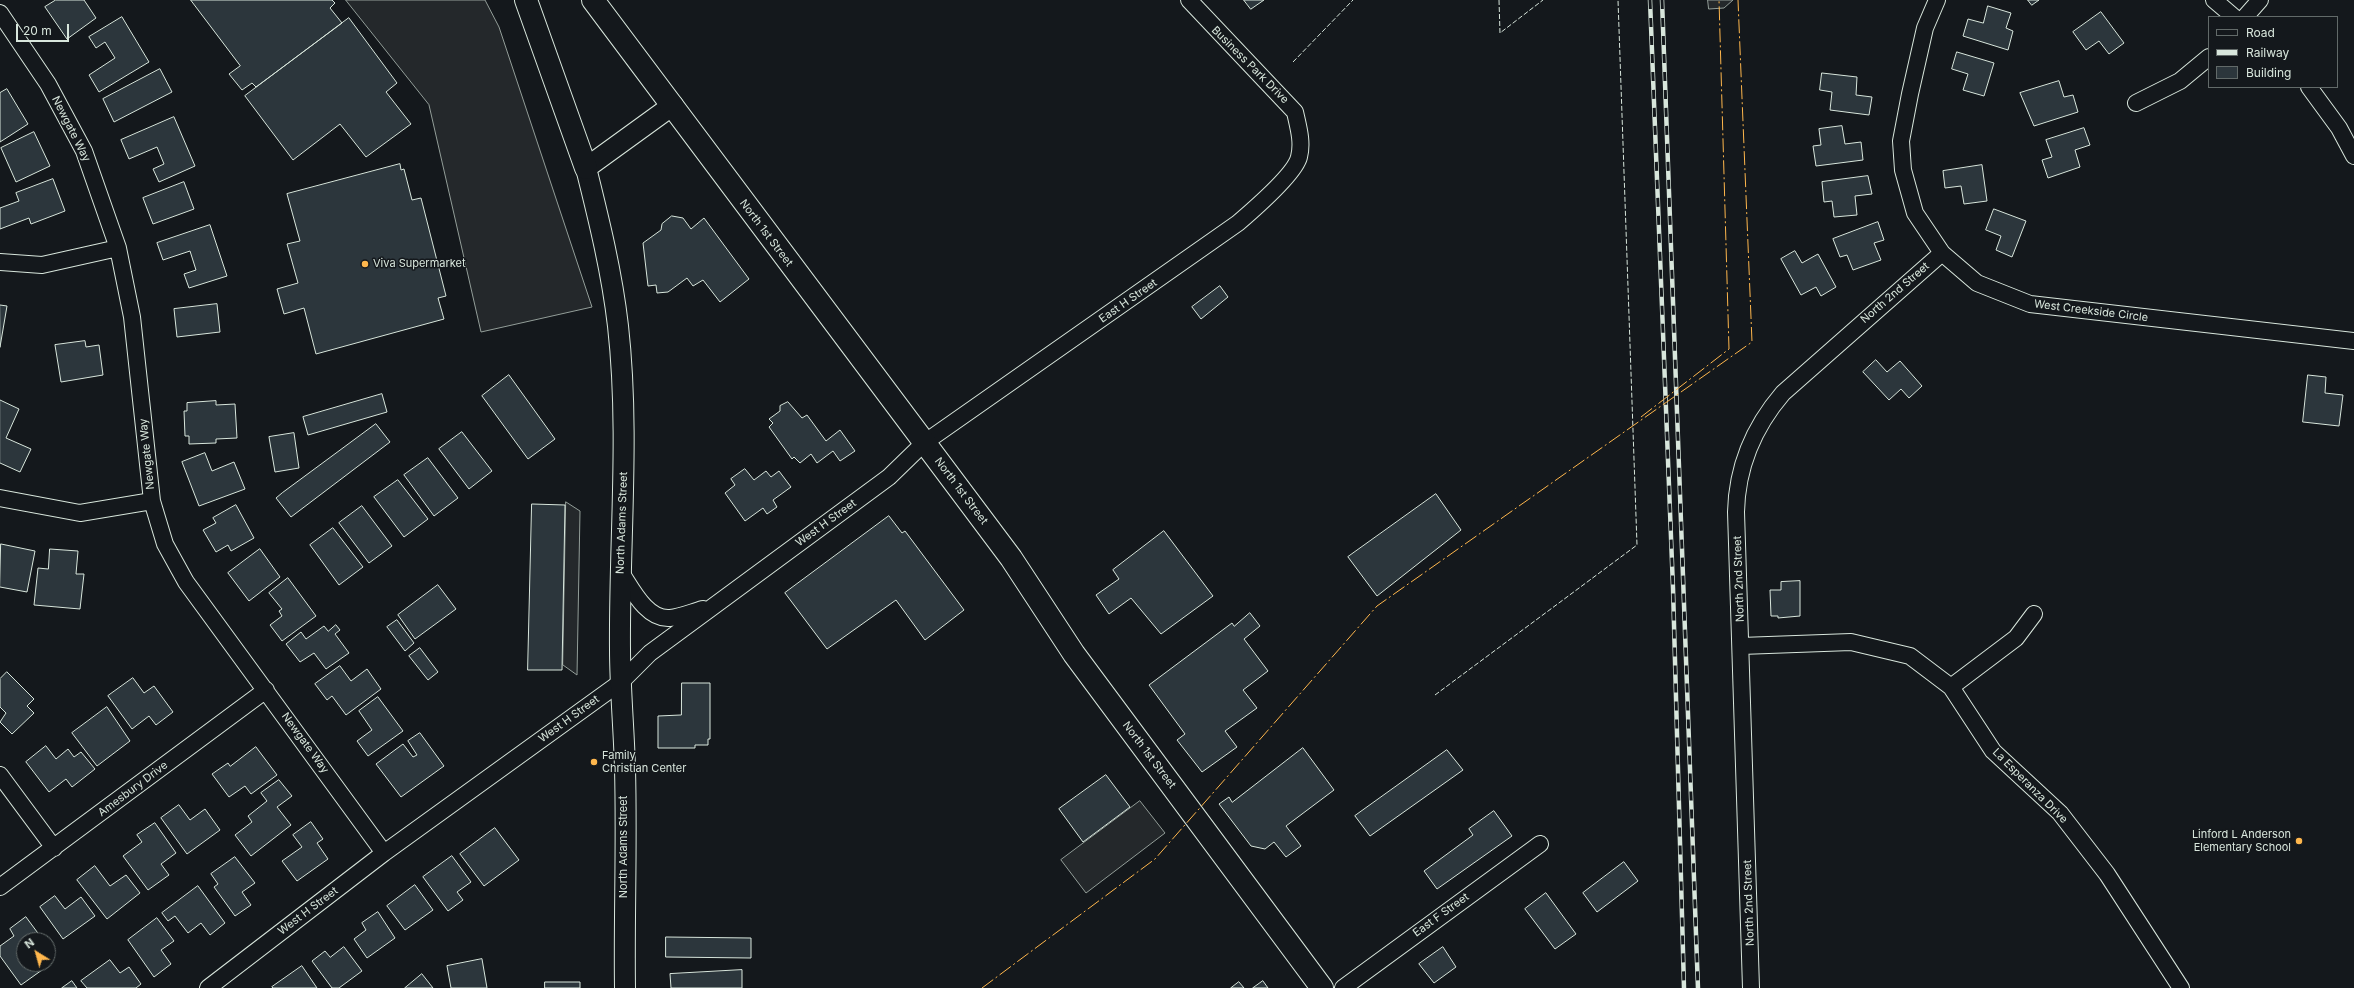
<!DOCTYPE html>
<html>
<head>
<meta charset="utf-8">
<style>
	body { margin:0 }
	#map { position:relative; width:2354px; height:988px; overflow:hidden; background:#14181c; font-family:Inter,sans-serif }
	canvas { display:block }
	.legend { position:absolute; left:2208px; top:16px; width:130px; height:72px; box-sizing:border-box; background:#14181c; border:1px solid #626a69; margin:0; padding:5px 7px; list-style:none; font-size:12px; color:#d8e6dc }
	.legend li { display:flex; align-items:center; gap:8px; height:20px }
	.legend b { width:20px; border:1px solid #626a69 }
	.north { position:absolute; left:16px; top:932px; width:40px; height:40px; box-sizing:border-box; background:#14181c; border:1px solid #626a69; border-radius:50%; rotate:323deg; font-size:11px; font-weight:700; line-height:16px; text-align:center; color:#d8e6dc }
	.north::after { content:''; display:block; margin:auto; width:14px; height:18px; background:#ffb74d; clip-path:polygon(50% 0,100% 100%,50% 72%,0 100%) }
	.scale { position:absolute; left:16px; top:24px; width:53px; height:18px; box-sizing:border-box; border:2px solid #d8e6dc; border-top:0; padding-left:5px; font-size:12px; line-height:14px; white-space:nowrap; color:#d8e6dc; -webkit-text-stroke:3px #14181c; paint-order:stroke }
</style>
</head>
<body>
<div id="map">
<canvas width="2354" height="988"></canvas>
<ul class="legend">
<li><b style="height:5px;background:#14181c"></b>Road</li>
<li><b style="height:5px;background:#d8e6dc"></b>Railway</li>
<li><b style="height:11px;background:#2c363c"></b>Building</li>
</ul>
<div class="north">N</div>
<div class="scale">20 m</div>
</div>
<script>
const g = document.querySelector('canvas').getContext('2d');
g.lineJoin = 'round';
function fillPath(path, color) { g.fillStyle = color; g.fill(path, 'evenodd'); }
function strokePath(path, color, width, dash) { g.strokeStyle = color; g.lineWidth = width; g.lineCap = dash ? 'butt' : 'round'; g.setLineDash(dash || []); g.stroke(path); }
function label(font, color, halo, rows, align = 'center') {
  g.font = font + ' Inter,sans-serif'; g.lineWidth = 3; g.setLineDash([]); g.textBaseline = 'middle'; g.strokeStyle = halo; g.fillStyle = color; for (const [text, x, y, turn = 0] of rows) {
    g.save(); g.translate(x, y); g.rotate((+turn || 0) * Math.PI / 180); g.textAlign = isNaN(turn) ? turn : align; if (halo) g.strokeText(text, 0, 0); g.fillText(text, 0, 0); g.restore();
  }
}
const parking = new Path2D(`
	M346 0H485L499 27 592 307 481 332 429 105Z
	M1708 0H1733L1724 8 1709 9Z
	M566 502 580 511 577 675 563 665Z
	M1140 801 1165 833 1086 893 1061 860Z`);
const building = new Path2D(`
	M56 0H84L96 18 67 39 45 7Z
	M191 0H332L335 3 330 8 342 23 256 87 252 83 242 90 229 74 240 66Z
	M1244 0H1264L1251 9Z
	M2028 0H2039L2032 5Z
	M1988 6 2011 13 2006 28 2013 31 2008 50 1963 36 1968 19 1983 23Z
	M2101 12 2124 43 2109 54 2099 41 2086 50 2073 32Z
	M122 17 149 62 99 92 89 75 115 58 105 42 96 48 89 37Z
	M349 18 397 83 386 92 411 124 366 157 340 124 293 160 245 96Z
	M1957 52 1994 63 1984 96 1963 90 1968 74 1952 69Z
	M160 69 172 92 114 122 103 99Z
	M1822 73 1857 77 1856 95 1872 97 1869 115 1830 110 1832 92 1820 90Z
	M2059 81 2064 97 2073 95 2078 112 2034 126 2020 93Z
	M7 89 28 124 0 142V93Z
	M174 117 195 166 159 182 153 169 164 164 157 147 129 159 121 140Z
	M1842 126 1845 144 1861 142 1863 160 1816 166 1813 146 1821 145 1819 129Z
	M2084 128 2090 145 2075 150 2080 167 2048 178 2042 160 2052 157 2046 140Z
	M34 132 50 166 16 182 1 148Z
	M400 164 401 170 404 169 412 200 421 198 446 296 438 298 444 319 316 354 304 308 284 314 277 289 298 283 287 244 300 241 287 194Z
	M1982 165 1987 201 1964 204 1961 186 1945 188 1943 171Z
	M1868 176 1872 194 1855 196 1857 215 1834 217 1832 201 1824 202 1822 182Z
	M53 179 65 211 31 224 29 218 0 229V208L19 201 16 193Z
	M184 182 194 209 153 224 143 198Z
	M1994 209 2026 221 2012 257 1996 250 2001 236 1986 230Z
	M672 216 683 218 691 229 704 218 749 279 720 302 703 280 693 286 687 278 668 292 657 293 656 285 648 286 643 243 661 230 662 224Z
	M1878 222 1884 240 1874 243 1881 260 1853 270 1847 255 1840 257 1833 239Z
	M210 225 227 276 189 288 184 274 196 270 190 251 163 260 157 243Z
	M1795 251 1802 263 1818 254 1836 287 1821 296 1816 287 1801 295 1781 259Z
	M1220 286 1228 297 1201 319 1192 307Z
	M217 304 220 332 177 337 174 309Z
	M0 305 7 306 0 347Z
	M85 341 86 347 99 345 103 375 61 382 55 345Z
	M1876 360 1887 372 1900 361 1922 386 1909 398 1901 389 1889 400 1863 372Z
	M509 375 555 439 528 459 482 396Z
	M2308 375 2326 377 2325 393 2343 395 2339 426 2303 422Z
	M382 394 387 412 308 435 303 417Z
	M0 400 19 409 6 438 31 449 20 472 0 463Z
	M216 401V405L235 404 237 438 216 439V443L189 444V436H185L184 411H187V403Z
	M788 402 802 418 807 415 826 441 840 430 855 451 840 461 833 451 817 463 811 454 800 463 794 457 792 459 769 427 773 423 769 419 780 411V406Z
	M376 424 390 442 291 517 276 498 282 493Z
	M462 432 492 471 469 489 439 449Z
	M294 433 299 468 275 472 269 437Z
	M205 453 212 471 234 462 245 489 199 506 182 462Z
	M428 458 458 498 434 516 404 475Z
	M745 469 754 480 766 471 771 477 779 471 791 487 773 500 777 507 767 514 763 508 745 521 725 493 735 485 731 479Z
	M398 480 428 519 404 537 374 497Z
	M1436 494 1461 530 1377 596 1348 557Z
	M532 504 565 505 562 670H528Z
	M236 505 254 538 231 551 228 545 216 552 203 530 216 523 213 518Z
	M362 506 392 546 369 563 339 523Z
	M889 516 902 533 905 531 964 610 925 640 896 600 827 649 785 593Z
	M333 528 363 567 339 585 310 545Z
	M1164 531 1213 596 1161 634 1131 598 1109 614 1096 595 1119 579 1113 570Z
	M1 544 35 551 27 592 0 587Z
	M50 549 78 551 76 574H84L80 609 34 605 38 568 48 569Z
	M260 549 280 577 249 601 228 573Z
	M288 578 316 616 282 641 270 625 282 616 279 611 282 609 269 593Z
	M1800 581V616L1778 618V616H1771L1770 590H1781V582Z
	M438 585 456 609 415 639 398 615Z
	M1250 613 1260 626 1244 639 1268 671 1243 690 1257 708 1225 731 1237 747 1202 772 1177 740 1185 734 1149 685 1232 623 1234 626Z
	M397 620 414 643 405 651 387 627Z
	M336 625 340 630 335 634 349 653 326 669 314 653 300 662 286 644 301 632 306 639 324 626 328 631Z
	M420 648 438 672 428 680 409 656Z
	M340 666 351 681 367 669 381 689 346 715 332 696 327 700 315 684Z
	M7 672 34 699 27 706 34 713 12 734 0 722 6 713 0 707V679Z
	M133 678 144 693 154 686 173 712 156 725 149 716 132 729 108 696Z
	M682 683H710V739H708V745H695V748H658V716L681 715Z
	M378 697 403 731 368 756 357 741 372 730 359 711Z
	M107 707 130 741 97 766 72 733Z
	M420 733 444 766 401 797 376 764 403 744 413 757 417 755 408 741Z
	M46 746 56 759 68 749 74 757 81 752 95 769 72 787 66 779 49 792 26 762Z
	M256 747 277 775 251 794 245 786 229 797 212 774 228 763 230 766Z
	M1303 748 1334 790 1286 826 1301 846 1286 857 1274 842 1265 849 1251 846 1219 804 1229 797 1232 802Z
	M1447 750 1463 770 1370 836 1355 816Z
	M1106 775 1130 807 1083 842 1059 809Z
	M279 780 292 796 277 807 291 825 251 856 235 835 252 822 248 816 267 801 261 793Z
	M179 805 190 820 205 809 220 830 187 854 161 818Z
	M1494 811 1512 836 1437 889 1424 871 1473 835 1469 829Z
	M311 822 323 839 317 843 328 859 297 881 282 861 302 847 293 835Z
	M155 823 176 853 161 864 169 875 148 890 123 856 142 842 137 835Z
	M495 828 519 860 484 886 460 854Z
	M452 856 471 882 457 892 463 900 448 911 423 877Z
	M235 857 255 883 242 892 251 905 235 916 214 887 218 884 211 874Z
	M1624 862 1638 881 1597 912 1583 893Z
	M95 866 110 886 126 875 140 893 107 919 77 880Z
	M415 885 433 910 405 930 387 906Z
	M198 886 225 923 210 935 201 923 188 933 175 916 168 921 162 913Z
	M1546 893 1576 934 1555 949 1525 909Z
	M55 896 65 909 81 897 95 916 63 939 40 907Z
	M378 912 395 938 367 958 354 939 366 930 362 923Z
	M26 917 43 940H24V964H37L42 970 21 985 0 956V946L14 936 10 929Z
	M157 918 174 941 161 950 171 964 154 977 128 940Z
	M666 937 751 938V958L666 957Z
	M344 947 362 971 339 988H332L312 961 325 951 330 957Z
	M1443 947 1456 967 1434 983 1419 964Z
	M482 959 487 988H451L447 966Z
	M110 960 120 973 129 967 141 984 136 988H87L81 981Z
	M302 966 317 988H273L272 987Z
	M742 970V988H671L670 974Z
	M422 974 433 988H405Z
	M72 981 77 988H62Z
	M1263 981 1268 988H1253Z
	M545 982H580V988H545Z
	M1239 982 1244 988H1231Z`);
const minor = new Path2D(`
	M1937 0 1925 28 1910 94 1901 141 1903 170 1915 213 1942 253 1977 283 2030 304 2354 341
	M2214 0 2234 17
	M0 13 48 84 84 151 118 248 132 317 152 501 165 544 186 582 384 853
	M2245 17 2260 0
	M2309 87 2339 128 2354 156
	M2136 103 2180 81 2209 57
	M0 262 42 265 118 248
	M0 498 80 513 152 501
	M620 571C631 587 646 620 670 618 681 617 692 612 703 609
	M1741 646 1851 642 1910 656 1951 687 1993 751 2060 813 2107 874 2181 988
	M1951 687 2016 638 2034 614
	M0 775 54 848
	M0 887 266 690
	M208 988 384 853 621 682 650 653 889 477 924 443 1238 223C1252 211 1295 174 1299 157 1303 142 1298 126 1295 112L1189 0
	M1343 988 1540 844
	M1751 988 1736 512C1737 466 1753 428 1783 393L1942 253`);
const tertiary = new Path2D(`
	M625 988C624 915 627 842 625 769 624 729 620 689 620 649 619 541 630 433 618 326 612 273 599 220 586 168L673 105`);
const primary = new Path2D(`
	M526 0 586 168
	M593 0 1011 558 1074 654 1322 988`);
const rail = new Path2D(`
	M1650 0 1673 588 1684 988
	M1662 0 1698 988`);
const fence = new Path2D(`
	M1499 0 1500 33 1543 0
	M1293 62 1353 0
	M1435 695 1637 545 1618 0`);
const power = new Path2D(`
	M1641 417 1729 349 1719 0
	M982 988 1155 859 1377 606 1752 342 1738 0`);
const markers = [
	[365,264,4,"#ffb74d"],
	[594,762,4,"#ffb74d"],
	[2299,841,4,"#ffb74d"]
];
const streetNames = [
	["Business Park Drive",1250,65,45],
	["Newgate Way",71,129,63],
	["North 1st Street",766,233,53],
	["North 2nd Street",1895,293,-41],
	["East H Street",1128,301,-35],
	["West Creekside Circle",2091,311,7],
	["Newgate Way",147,454,-96],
	["North 1st Street",961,491,53],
	["North Adams Street",622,523,-88],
	["West H Street",826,523,-36],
	["North 2nd Street",1739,579,-92],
	["West H Street",569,719,-36],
	["Newgate Way",305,743,54],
	["North 1st Street",1149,755,53],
	["La Esperanza Drive",2030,786,45],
	["Amesbury Drive",133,789,-37],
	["North Adams Street",624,847,-90],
	["North 2nd Street",1749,903,-92],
	["West H Street",308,911,-37],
	["East F Street",1441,915,-36]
];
const poiNames = [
	["Viva Supermarket",373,264],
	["Family",602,756],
	["Christian Center",602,769],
	["Linford L Anderson",2291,835,"right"],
	["Elementary School",2291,848,"right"]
];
fillPath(parking, '#24282b');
strokePath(parking, '#939e99', 1);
fillPath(building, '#2c363c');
strokePath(building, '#d8e6dc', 1);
strokePath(minor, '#d8e6dc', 18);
strokePath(tertiary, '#d8e6dc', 22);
strokePath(primary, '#d8e6dc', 24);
strokePath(minor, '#14181c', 16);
strokePath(tertiary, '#14181c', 20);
strokePath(primary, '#14181c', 22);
strokePath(rail, '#d8e6dc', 4.5);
strokePath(rail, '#14181c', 3, [9]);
strokePath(fence, '#d8e6dc', 1, [5, 2]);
strokePath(power, '#ffb74d', 1, [14, 3, 2, 3]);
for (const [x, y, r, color] of markers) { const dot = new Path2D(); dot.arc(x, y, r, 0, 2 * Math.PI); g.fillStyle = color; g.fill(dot); strokePath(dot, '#14181c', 1.5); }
label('11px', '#d8e6dc', '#14181c', streetNames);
label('11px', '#d8e6dc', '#14181c', poiNames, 'left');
</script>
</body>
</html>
